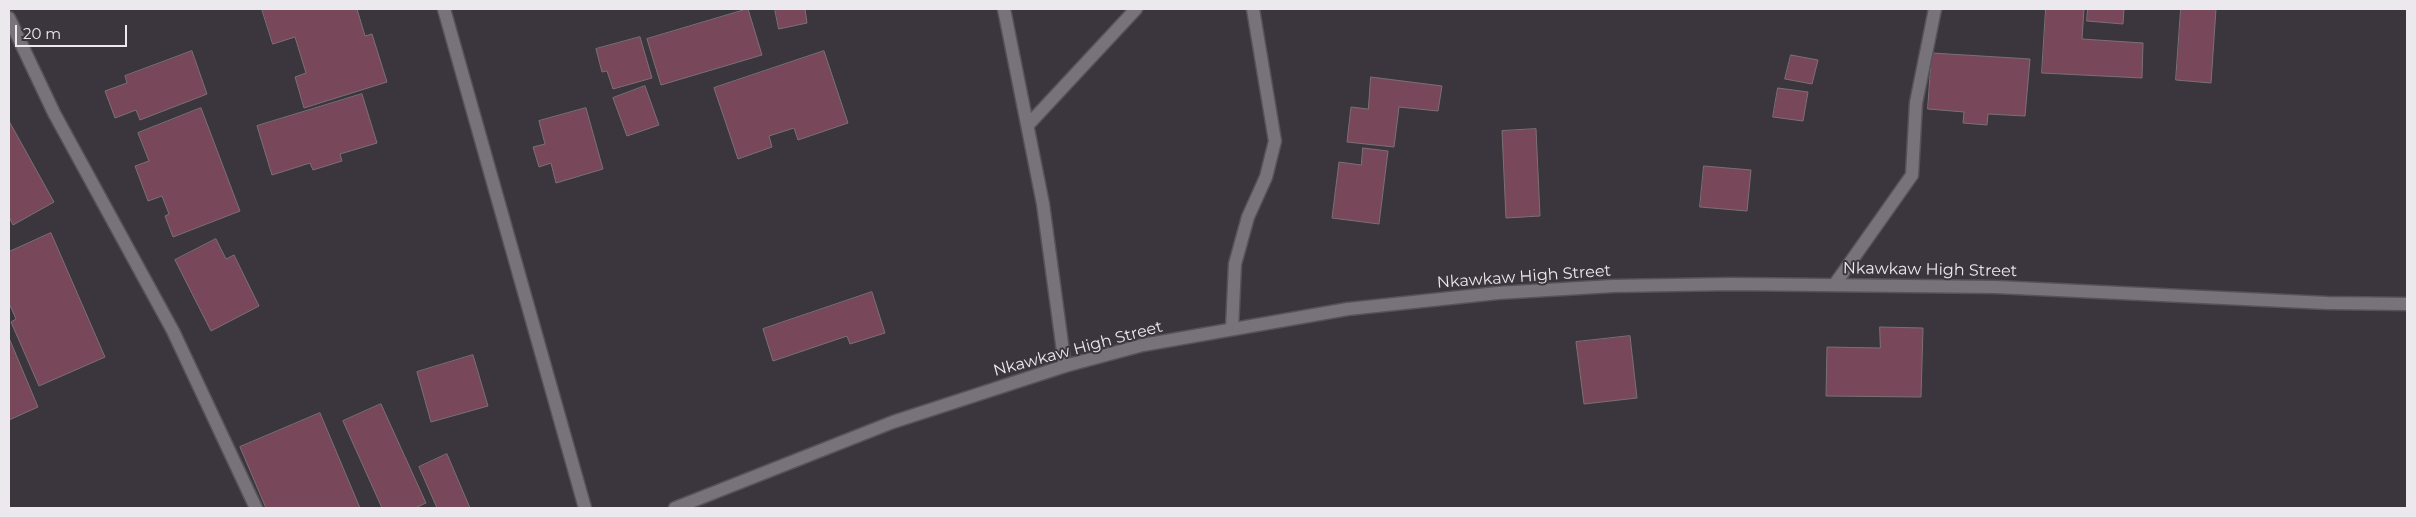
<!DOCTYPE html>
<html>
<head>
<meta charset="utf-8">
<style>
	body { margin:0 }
	#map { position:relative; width:2416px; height:517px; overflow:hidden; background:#3b363d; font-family:Montserrat,sans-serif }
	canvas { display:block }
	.frame { position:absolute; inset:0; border:10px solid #ece9ee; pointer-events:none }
	.scale { position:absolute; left:15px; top:25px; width:112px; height:22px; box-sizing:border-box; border:2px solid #ece9ee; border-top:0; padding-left:6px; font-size:15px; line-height:18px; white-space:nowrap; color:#ece9ee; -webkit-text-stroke:4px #3b363d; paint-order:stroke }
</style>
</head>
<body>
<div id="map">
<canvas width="2416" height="517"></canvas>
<div class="frame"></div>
<div class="scale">20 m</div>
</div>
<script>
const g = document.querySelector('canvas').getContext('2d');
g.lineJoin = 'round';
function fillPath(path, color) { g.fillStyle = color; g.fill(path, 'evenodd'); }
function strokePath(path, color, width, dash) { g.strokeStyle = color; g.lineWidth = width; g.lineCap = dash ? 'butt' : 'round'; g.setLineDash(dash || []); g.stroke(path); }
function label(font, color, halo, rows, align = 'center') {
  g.font = font + ' Montserrat,sans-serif'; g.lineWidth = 4; g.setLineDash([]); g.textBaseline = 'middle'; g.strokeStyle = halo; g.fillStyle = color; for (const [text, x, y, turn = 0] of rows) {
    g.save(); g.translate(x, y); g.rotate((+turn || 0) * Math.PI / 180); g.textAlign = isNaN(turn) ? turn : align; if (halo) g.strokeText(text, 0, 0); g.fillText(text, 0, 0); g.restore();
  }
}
const building = new Path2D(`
	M262 9H357L365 36 372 34 387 82 304 108 295 77 306 73 295 37 273 44Z
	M748 9 762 55 661 85 647 39Z
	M775 9H805L807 23 779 29Z
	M2046 9H2084L2082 39 2143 43 2142 78 2042 73Z
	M2088 9H2124L2123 24 2087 21Z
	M2181 9H2216L2211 83 2176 80Z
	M640 37 652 78 613 89 607 71 602 72 596 49Z
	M192 51 207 94 140 120 136 110 115 118 105 91 127 83 125 76Z
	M824 51 848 123 798 140 794 128 769 136 772 147 738 159 714 88Z
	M1932 53 2030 59 2025 116 1988 114 1987 125 1963 123 1964 112 1928 109Z
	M1791 55 1818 60 1812 84 1785 79Z
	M1371 77 1442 86 1438 111 1399 107 1394 147 1347 142 1351 107 1368 109Z
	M645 86 659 125 627 136 613 98Z
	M1778 88 1808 92 1803 121 1773 117Z
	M362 94 377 143 340 154 342 161 313 170 310 163 272 175 257 126Z
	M201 108 240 211 173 237 165 216 169 214 162 196 148 201 135 166 149 161 138 133Z
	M586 108 603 169 556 183 551 163 539 167 533 147 545 144 539 121Z
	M9 121 54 202 13 225 9 217Z
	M1536 129 1540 216 1506 218 1502 131Z
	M1363 148 1388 151 1379 224 1332 218 1339 162 1361 165Z
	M1704 166 1751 170 1747 211 1700 207Z
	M51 233 105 357 39 386 11 322 16 319 9 303V252Z
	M216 239 226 259 234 255 259 306 211 331 175 260Z
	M872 292 885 333 850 344 847 336 773 361 763 329Z
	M1880 327 1923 328 1921 397 1826 396 1827 347 1880 348Z
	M1630 336 1637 398 1584 404 1576 342Z
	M9 338 38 407 9 420Z
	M473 355 488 406 431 422 417 372Z
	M381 404 426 503 415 508H382L343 421Z
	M320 413 360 508H266L240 447Z
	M447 454 470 508H437L419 467Z`);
const minor = new Path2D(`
	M444 9 585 508
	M1004 9 1043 204 1065 366
	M9 18 54 113 173 331 256 508
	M1028 125 1136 9
	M1835 284 1912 175 1916 103 1935 9
	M1232 329 1235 264 1248 217 1266 177 1275 141 1253 9`);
const secondary = new Path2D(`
	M675 508 893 422 1065 366 1143 345 1348 309 1498 293 1613 286 1733 284 1996 287 2327 303 2407 304`);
const streetNames = [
	["Nkawkaw High Street",1930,270,1],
	["Nkawkaw High Street",1524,277,-4],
	["Nkawkaw High Street",1078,349,-15]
];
fillPath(building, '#78485a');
strokePath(building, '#7b7073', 1);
strokePath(minor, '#575259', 15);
strokePath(secondary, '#575259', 15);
strokePath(minor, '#78727b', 12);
strokePath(secondary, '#78727b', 12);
label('16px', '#ece9ee', '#3b363d', streetNames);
</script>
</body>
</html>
